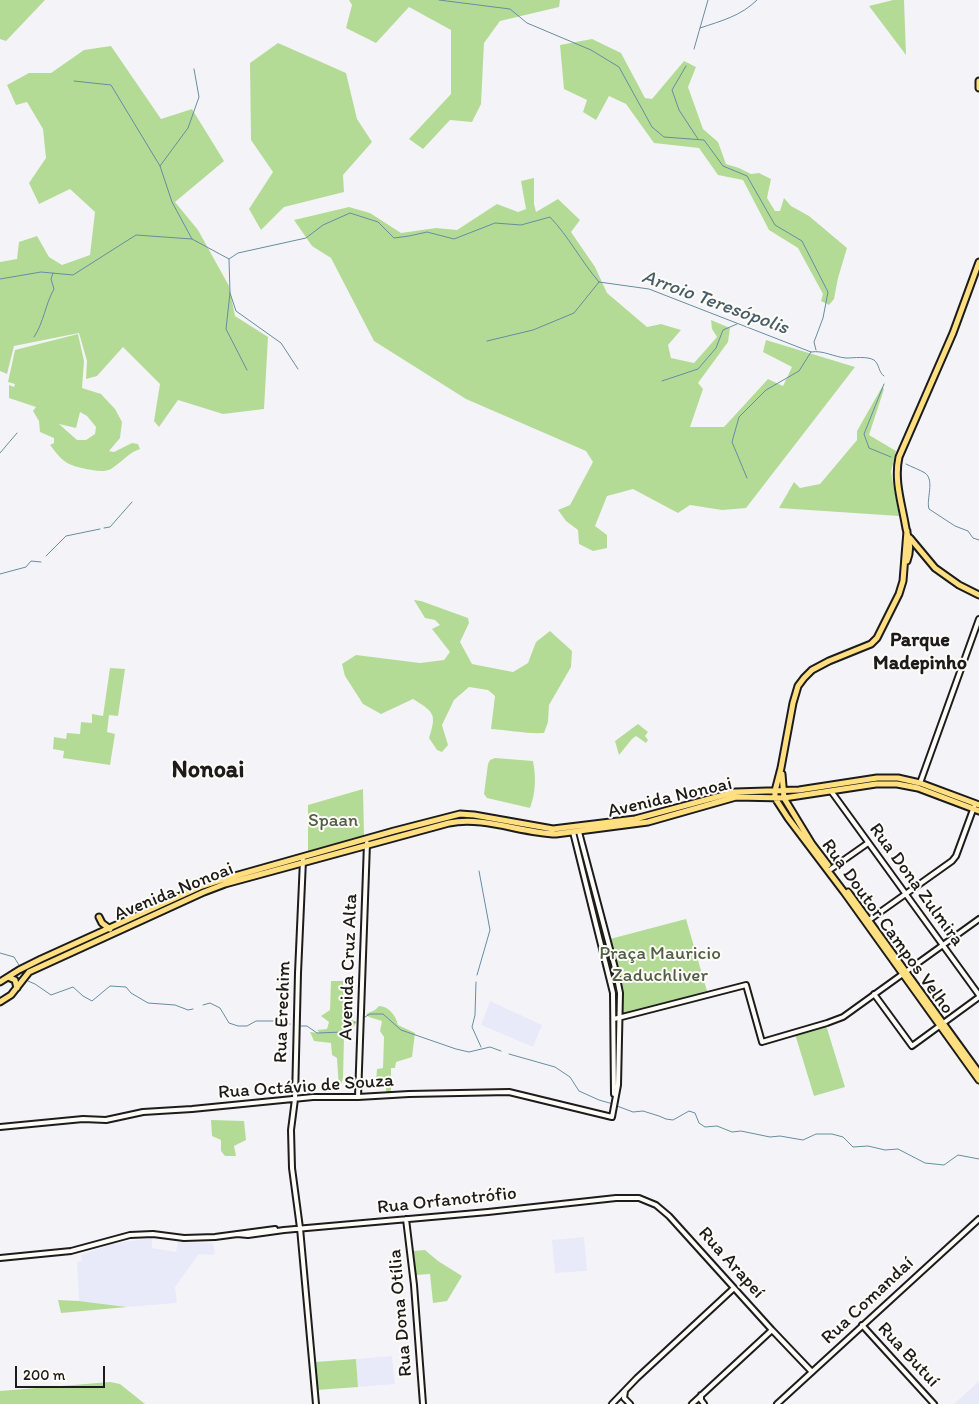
<!DOCTYPE html>
<html>
<head>
<meta charset="utf-8">
<style>
	body { margin:0 }
	#map { position:relative; width:979px; height:1404px; overflow:hidden; background:#f4f4f8; font-family:Itim,sans-serif }
	canvas { display:block }
	.scale { position:absolute; left:15px; top:1366px; width:90px; height:22px; box-sizing:border-box; border:2px solid #1c1c1c; border-top:0; padding-left:6px; font-size:15px; line-height:18px; white-space:nowrap; color:#1c1c1c; -webkit-text-stroke:4px #fdfcf7; paint-order:stroke }
</style>
</head>
<body>
<div id="map">
<canvas width="979" height="1404"></canvas>
<div class="scale">200 m</div>
</div>
<script>
const g = document.querySelector('canvas').getContext('2d');
g.lineJoin = 'round';
function fillPath(path, color) { g.fillStyle = color; g.fill(path, 'evenodd'); }
function strokePath(path, color, width, dash) { g.strokeStyle = color; g.lineWidth = width; g.lineCap = dash ? 'butt' : 'round'; g.setLineDash(dash || []); g.stroke(path); }
function label(font, color, halo, rows, align = 'center') {
  g.font = font + ' Itim,sans-serif'; g.lineWidth = 4; g.setLineDash([]); g.textBaseline = 'middle'; g.strokeStyle = halo; g.fillStyle = color; for (const [text, x, y, turn = 0] of rows) {
    g.save(); g.translate(x, y); g.rotate((+turn || 0) * Math.PI / 180); g.textAlign = isNaN(turn) ? turn : align; if (halo) g.strokeText(text, 0, 0); g.fillText(text, 0, 0); g.restore();
  }
}
const built = new Path2D(`
	M490 1001 542 1025 533 1047 481 1025Z
	M584 1237 587 1271 555 1273 552 1240Z
	M152 1238V1248L176 1252 178 1242 213 1243 215 1253 213 1255 199 1254 175 1287 177 1303 127 1307 79 1301 77 1262 82 1261 81 1255 112 1244Z
	M392 1356 395 1384 358 1387 356 1359Z
	M979 1381V1404H954Z`);
const green = new Path2D(`
	M0 0H45L6 41 0 39Z
	M349 0H560L559 7 500 21 484 43 481 104 472 122 450 120 423 149 409 139 451 94V30L409 7 376 43 346 28 352 5Z
	M893 0H904L906 55 869 6Z
	M592 39 621 53 645 98 652 99 684 61 696 67 688 87 703 129 718 142 726 164 739 168 751 174 759 173 771 179 767 198 775 211H780L784 198 791 206 809 216 847 248 838 278 834 299 829 305 821 301 823 294 798 248 769 230 743 180 718 175 699 148 654 143 626 104 609 96 596 120 583 112 587 100 564 89 560 45Z
	M278 43 346 73 357 119 372 142 343 175 344 192 284 207 261 230 249 209 273 172 251 140 250 63Z
	M111 46 161 119 192 109 224 161 175 202 198 230 229 286 235 316 268 337 264 409 223 414 178 400 159 427 154 421 160 384 123 347 97 376 86 379 87 361 79 333 14 346 7 374 0 371V262L17 259 19 242 37 236 49 257 62 265 90 255 95 212 70 189 39 204 29 183 46 158 43 129 27 102 16 105 7 85 29 73H51L84 50Z
	M534 178V204L536 212 558 199 580 220 571 232 595 267 607 293 647 327 661 324 681 330 668 345 671 358 694 363 717 337 712 329 711 320 730 328 728 342 698 383 703 389 690 427H724L768 379 783 386 792 367 763 352 766 340 855 367 746 508 722 510 690 505 678 513 633 489 607 496 595 526 607 535V548L593 551 579 544 578 530 566 521 558 510 570 505 593 462 586 451 466 399 374 341 331 258 312 246 294 220 349 207 370 213 401 233 436 228 457 230 497 204 518 212 526 209 521 181Z
	M78 334 84 361 82 388 101 394 115 409 122 422 120 438 109 451 114 452 132 443 138 444 140 449C128 453 122 462 111 469 105 472 98 471 92 470 69 466 64 464 50 445L54 443V438L40 432 39 421 33 411 36 407 9 398V385L14 387 15 384 8 382 15 350ZM80 412 87 416 96 427 95 434 86 440H77L59 424 76 428Z
	M882 387 884 389 869 435 896 451 891 472 899 516 779 508 794 482 800 488 820 484 857 440V431Z
	M414 600 421 601 468 618 469 623 460 642 472 664 513 672 528 663 536 642 550 631 572 651 571 667 549 705 548 722 544 733C527 734 508 730 491 729L495 696 488 690 469 687 454 700 442 725 448 745 442 752 437 750 429 738C437 714 434 712 413 699L381 714 363 704 345 676 342 664 356 655 420 663 444 660 450 652 432 629 440 625 435 620 425 618Z
	M110 668 125 669 118 716 109 715 107 732 115 734 110 765 63 758 64 751 53 749 54 737 66 739 67 733 80 734 81 722 92 723V714L103 716Z
	M638 724 648 732 645 736 648 740 646 743 636 736 632 739 619 755 615 741Z
	M495 758 533 761C536 777 536 792 530 808L487 798 484 794 488 764 490 760Z
	M363 789 364 835 308 851V805Z
	M686 919 707 991 623 1014C623 988 617 964 610 939Z
	M331 981H343L344 1016 357 1022 344 1038 343 1078 339 1091 337 1058 332 1055 331 1043 314 1041 310 1032 320 1033 317 1030 327 1029 329 1022 321 1016 330 1010Z
	M379 1006C389 1006 396 1016 398 1025L415 1033 412 1057 396 1062 395 1068H391V1092H386V1082L376 1081 377 1069 383 1068 384 1037 380 1031 382 1021 369 1017 366 1014 375 1010Z
	M826 1025 845 1087 814 1096 795 1034Z
	M211 1120 244 1121 246 1140 234 1146 236 1156H225L221 1151V1140L212 1136Z
	M425 1250 438 1261 462 1276 447 1301 433 1303 430 1274 416 1275 413 1251Z
	M58 1300 79 1301 127 1307 61 1313Z
	M356 1359 358 1387 317 1390 315 1362Z
	M110 1382 120 1384 145 1404H0V1391Z`);
const stream = new Path2D(`
	M439 0 510 9 527 23 591 50 619 67 652 127 664 137 704 140 723 166 747 176 775 225 802 241 828 292 823 318 814 342 816 350
	M700 28C721 21 741 16 757 0
	M694 49 708 0
	M686 66 672 90 679 110 698 139
	M74 81 111 85 160 166 172 202 192 239
	M160 166 188 128 199 97 194 69
	M229 259 230 293 236 311 281 343 298 369
	M0 279 41 272 73 275 136 235 192 239 229 259 238 253 306 238 323 225 350 213 378 222 394 238 409 236 427 232 454 239 495 223 521 225 550 217C569 237 581 261 599 282L649 289 811 352C823 350 834 357 846 358 854 358 867 356 874 360 880 365 878 372 884 376
	M230 293 226 329 247 370
	M34 337C44 322 45 305 54 289L51 279 53 273
	M487 341 533 330 574 313 599 282
	M662 381 698 369 716 348 723 330 737 324
	M884 384 864 434 869 448 891 457
	M0 453 17 433
	M906 464C912 467 920 470 925 473 935 480 926 499 929 509L955 526 968 531 973 538 979 540
	M747 478 732 442 739 417 766 390 799 371 811 352
	M104 528 110 527 132 502
	M46 556 66 536 100 529
	M0 574 26 567 31 561 41 562
	M0 953 14 957 19 965
	M477 975 490 930 479 871
	M28 981 35 984 51 995 73 987 83 996 92 1001 110 986 126 987 131 993 148 1003 175 1005 188 1010 193 1009
	M476 982 475 1015 472 1027 481 1047
	M203 1005 210 1003 220 1008 229 1023 238 1026H247L256 1021H273L290 1024
	M365 1017 370 1014H383L401 1030 456 1049 469 1052 490 1047 501 1051
	M301 1026H307L317 1033 343 1032 355 1022
	M509 1054 555 1067 570 1077 579 1091 599 1100 613 1104
	M617 1106 633 1112 643 1111 659 1116 666 1119 673 1120 689 1111 695 1113 699 1123 705 1127 717 1126 732 1132 741 1131 770 1137 780 1136 803 1140 816 1134H832L843 1137 853 1147 868 1146 885 1150 898 1149 925 1163 944 1165 958 1155 979 1159`);
const minor = new Path2D(`
	M920 783 979 619
	M831 791 979 995
	M573 832 613 993 614 1094
	M303 860 298 973 295 1099 291 1130 292 1168 300 1228 316 1404
	M831 869 868 843
	M869 920 952 861 956 856 974 807
	M874 994 912 1046 979 997
	M614 1019 746 985 762 1042 827 1023 843 1017 979 919
	M358 1097 367 843
	M0 1127 83 1119 106 1120 143 1112 192 1109 313 1097H358L409 1094 509 1092 612 1117 618 1085 620 993 615 968 579 832
	M406 1219 414 1285 423 1404
	M237 1234 248 1235 284 1230 488 1212 616 1198H639L656 1205 669 1216 772 1330 812 1372
	M0 1258 71 1251 130 1235 153 1234 184 1238 215 1237 275 1229
	M862 1325 934 1404
	M625 1391 624 1398 630 1404
	M701 1395V1400L704 1404
	M612 1404 637 1378 734 1288
	M692 1404 772 1330
	M777 1404 979 1219`);
const major = new Path2D(`
	M979 81V88
	M907 531 903 581 899 594 877 638 871 644 829 661 812 670 804 678 798 686 793 703 781 768 775 791V798L788 818 844 892 979 1080
	M910 538 935 568 959 585 979 595
	M907 561C913 546 907 537 905 523 901 501 894 479 899 457L953 333 979 262
	M782 774 784 798 812 844 828 865
	M848 892 979 1073
	M99 917 102 923 110 929
	M8 977 15 980 17 988
	M0 982 19 970 41 959 202 886 224 879 394 831 460 814 474 815 553 829 635 819 735 792 799 790 877 778H898L920 783 979 805
	M0 1002 11 995 29 972 204 892 225 884 449 823C484 816 521 833 556 834L648 822 736 797 784 798 876 784H897L918 788 979 811`);
const streetNames = [
	["Avenida Nonoai",670,798,-13],
	["Rua Dona Zulmira",916,885,54],
	["Avenida Nonoai",174,892,-22],
	["Rua Doutor Campos Velho",887,927,54],
	["Avenida Cruz Alta",349,967,-88],
	["Rua Erechim",283,1012,-88],
	["Rua Octávio de Souza",306,1087,-4],
	["Rua Orfanotrófio",447,1201,-6],
	["Rua Arapeí",731,1263,48],
	["Rua Comandaí",868,1301,-43],
	["Rua Dona Otília",401,1313,-95],
	["Rua Butuí",908,1355,47]
];
const parkNames = [
	["Spaan",333,821],
	["Praça Mauricio",660,954],
	["Zaduchliver",660,976]
];
const waterNames = [
	["Arroio Teresópolis",715,303,20]
];
const neighbourhoodNames = [
	["Parque",920,641],
	["Madepinho",920,664]
];
const districtNames = [
	["Nonoai",208,771]
];
fillPath(built, '#e9eaf9');
fillPath(green, '#b4db96');
strokePath(stream, '#668da0', 1);
strokePath(minor, '#1c1c1c', 8);
strokePath(major, '#1c1c1c', 9);
strokePath(minor, '#fdfcf7', 4);
strokePath(major, '#ffdf80', 5);
label('19px', '#1c1c1c', '#fdfcf7', streetNames);
label('19px', '#515f47', '#fdfcf7', parkNames);
label('italic 20px', '#475e69', '#fdfcf7', waterNames);
label('bold 20px', '#1c1c1c', '#fdfcf7', neighbourhoodNames);
label('bold 24px', '#1c1c1c', '#fdfcf7', districtNames);
</script>
</body>
</html>
